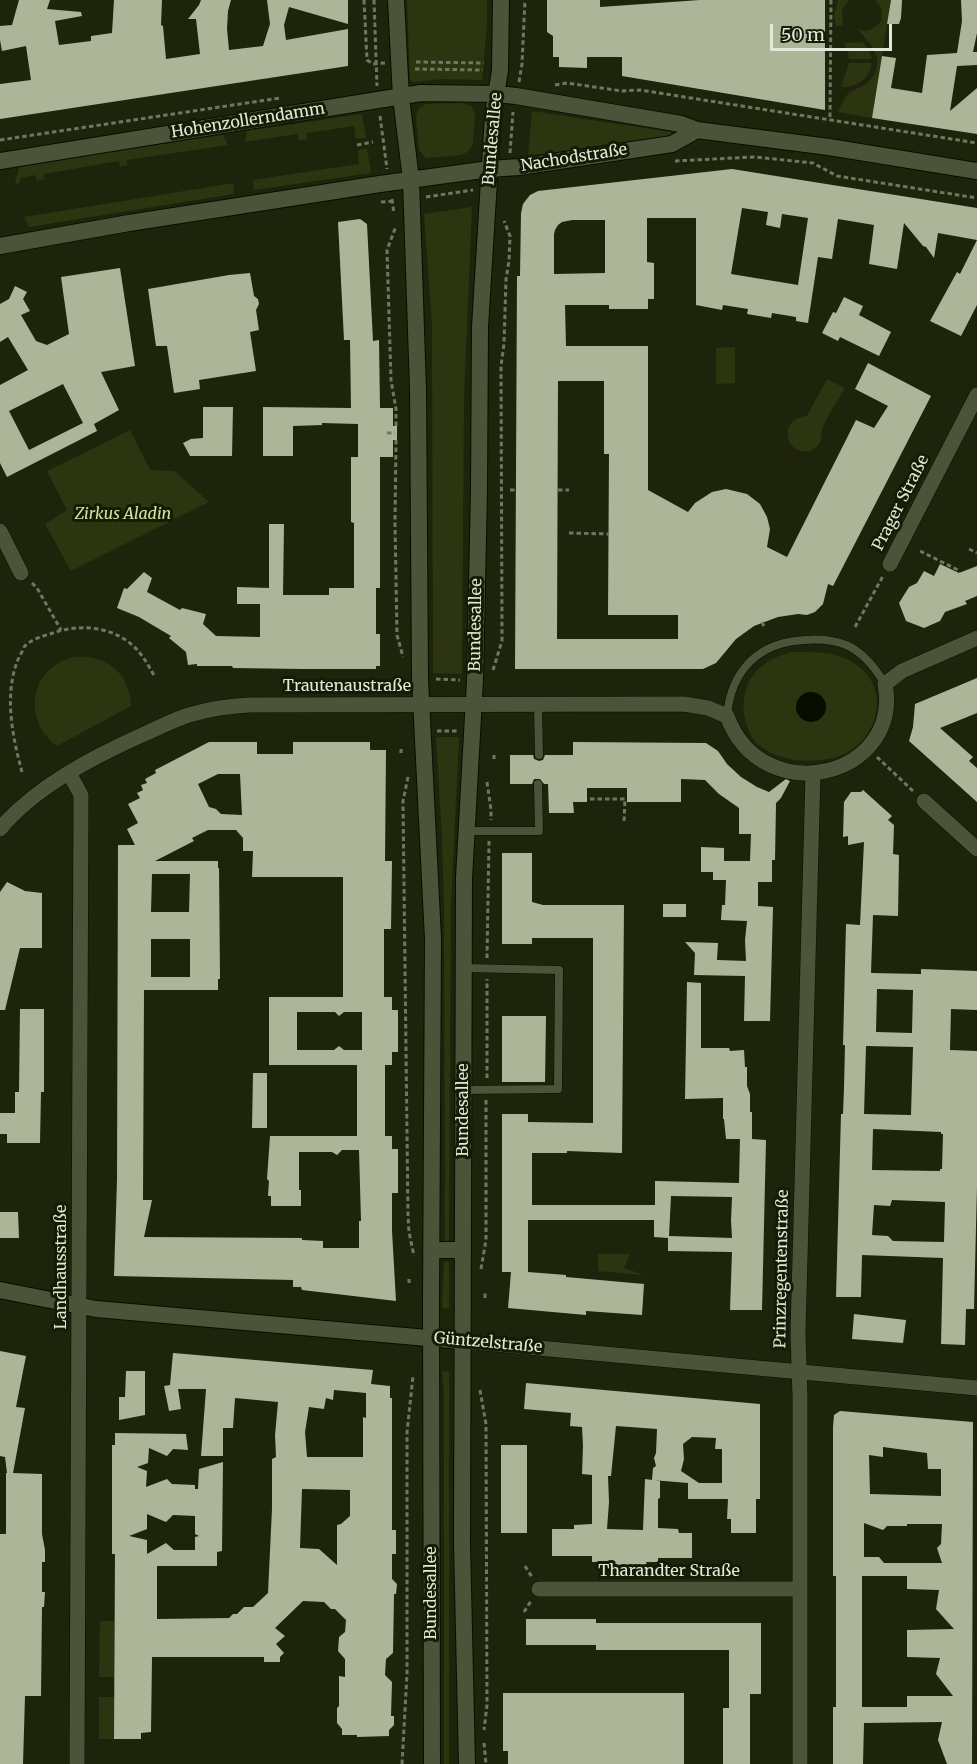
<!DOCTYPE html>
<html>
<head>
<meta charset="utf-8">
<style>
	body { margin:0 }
	#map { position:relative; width:977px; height:1764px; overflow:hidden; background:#1e240c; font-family:Merriweather,serif }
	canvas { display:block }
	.scale { position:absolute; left:770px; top:24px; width:122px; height:27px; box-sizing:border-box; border:3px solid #e2e7d8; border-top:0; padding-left:8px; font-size:18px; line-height:21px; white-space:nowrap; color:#e2e7d8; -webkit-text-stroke:4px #151b04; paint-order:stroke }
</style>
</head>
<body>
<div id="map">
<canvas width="977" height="1764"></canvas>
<div class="scale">50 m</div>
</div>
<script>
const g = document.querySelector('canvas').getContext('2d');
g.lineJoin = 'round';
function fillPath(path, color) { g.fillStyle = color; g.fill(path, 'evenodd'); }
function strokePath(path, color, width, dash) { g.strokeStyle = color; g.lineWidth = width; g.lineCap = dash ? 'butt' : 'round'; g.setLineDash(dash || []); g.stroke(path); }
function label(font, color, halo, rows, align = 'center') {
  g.font = font + ' Merriweather,serif'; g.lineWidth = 6; g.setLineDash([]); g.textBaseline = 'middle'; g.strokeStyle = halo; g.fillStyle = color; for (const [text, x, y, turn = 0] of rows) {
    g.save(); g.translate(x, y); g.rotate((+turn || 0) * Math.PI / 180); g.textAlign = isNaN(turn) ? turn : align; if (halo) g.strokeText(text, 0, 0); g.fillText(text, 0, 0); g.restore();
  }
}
const green = new Path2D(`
	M407 0H487V25L482 80 442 79 414 82 410 80Z
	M838 0H849L842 10 843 25 836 27 834 15Z
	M876 0H891L872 118 838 112C841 106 843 100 847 95 853 89 862 88 868 82 888 63 872 44 857 29 867 33 875 29 881 21L882 9Z
	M862 42 868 48 872 59H849L848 52 844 43Z
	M849 63H872C869 79 857 87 841 87Z
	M464 103 471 106 475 114 473 144 469 151 461 155 426 158 419 150 416 117 418 109 426 104Z
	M532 111 670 132 672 134 666 137 528 156Z
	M362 114 366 138 356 139 354 126 307 133V139L299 141 297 134 245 142 247 131Z
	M223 135 228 145 127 160V165L120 167 119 161 44 174V179L37 181 35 175 20 178V183L15 184 19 167 66 158Z
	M367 148 371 173 254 190 253 180 359 164 358 150Z
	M234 183 233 194 29 227 24 217Z
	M472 207 464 397 462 674 433 673 432 324 424 214Z
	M735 347V383L716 384V348Z
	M827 379 845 388C839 399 826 418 822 429 821 434 822 438 820 443 817 447 813 450 809 451 785 456 777 418 807 416Z
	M130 430 150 470 174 471 209 502 71 571 45 524 67 510 47 471Z
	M793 652C816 652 839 651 858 666 894 693 875 748 833 758 810 763 778 762 759 745 752 739 748 731 746 722 736 686 758 659 793 652Z
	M75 657C107 654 130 674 131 706L57 746C21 719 30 666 75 657Z
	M436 737H459L451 905 449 1240 447 1242 445 1240 444 905 442 837Z
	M598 1254H630L624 1268 644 1275 598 1271Z
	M447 1261 449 1263V1309L442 1308 444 1263Z
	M442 1371 449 1372V1764H444V1394Z
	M100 1621H114V1677H99Z
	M99 1697H114V1739H99Z`);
const water = new Path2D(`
	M796 707a15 15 0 1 1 30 0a15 15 0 1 1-30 0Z`);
const building = new Path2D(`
	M19 0H50L47 9 81 12 82 16 55 21 59 45 91 41V36L112 33 114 0H162L161 25 163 26 166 59 200 54 196 19H188L199 5 201 0H231L228 11 227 29 229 50 263 46 270 24 267 0H348V24L289 7 284 25 286 40 348 29V66L0 119V84L31 80 26 46 2 51 0 40V26L12 25Z
	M547 0H600V7L700 0H825V110L622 76V57H587V68L559 67V57H553V36L547 32Z
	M891 0H902L901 18 899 24H887Z
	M961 0H977V33L973 52H977V65L957 66 950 111 977 88V134L872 118 882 56 896 58 891 88 922 93 927 55 957 53 962 21Z
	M732 169 977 208V240L938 233 934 258 926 247 923 246 904 223 897 269 869 264 874 225 838 219 832 259 818 257 808 323 796 321V317L772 313 771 318 747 314 748 309 723 305 722 310 696 305V218H647V262L654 263V299H648V309H609V305H565L566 346H648V490L688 512 695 503 712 492 726 489 747 494 760 504 767 517 770 529 767 547 787 557 856 420 874 428 888 406 855 389 868 363 931 396 833 586 828 584 823 604 815 612 807 615 798 614 778 617 754 626 736 639 716 663 703 669H515L517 276H520L521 213 523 204 530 195 538 191ZM742 208 768 212 766 225 780 228 782 214 808 218 798 285 731 274ZM605 220V273L554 274V234L555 230 558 225 562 222 572 220ZM558 381H604V454H609L608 615H678V639H557Z
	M360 219 367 224 373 341 379 340 380 408H393V426H397V440H393V457H380V588H376V634H380V666H376V669H303L233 668 232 666H197V664L188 665 186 652 169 638 171 636 139 617 117 608 124 588 127 589 144 572 152 578 147 592 180 610 182 608 206 614 203 624 216 636 260 637V604H237V587L269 588V524H284L283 595H329V588H354V523L351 522V457H358V424L322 423V425L293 426V456H263V407L351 408 350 340H344L338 222Z
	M977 240V305L961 336 930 321 957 272 960 274Z
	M120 268 135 366 101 372 119 410 94 424 97 431 7 477 0 463V385L28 370 8 337 0 342V304L9 299 15 286 27 292 23 299 30 311 21 315 36 341 47 345 69 334 61 277ZM63 384 83 423 29 450 9 411Z
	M250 273 254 296 258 299 259 304 256 310 259 330 250 332 256 371 199 380 200 389 174 393 167 346H156L148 289 229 275Z
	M844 297 863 306 859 315 891 332 879 356 840 337 838 341 822 333 833 312 836 313Z
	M203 407H233L232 456H190L183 443 191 439 203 438Z
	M940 564 959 573 977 566V596L965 601 967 604 945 612 940 621 924 628 906 621 899 603 909 587 917 583 924 571 934 576Z
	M977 678V713L940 728 973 757 969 761 977 768V802L909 741 913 727 915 704Z
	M209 742H257V754H293V742H370V750H386L385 861H392L391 929H384V997H392V1010H398V1052H392V1065H385V1136H392V1149H398V1193H392V1231L396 1301 302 1290 301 1287H293V1280L114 1276 117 1180 118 845H135L127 829 138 823 128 804 140 798 137 793 143 790 141 785 147 783 145 779 156 773 155 770ZM218 774H240L242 815 221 814 216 809 209 807 198 784ZM208 830H236L243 838V851H253L252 877H343V997H269V1065H357V1136H270L267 1179 269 1181 268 1196H271V1206H301V1190H299V1152H332L337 1155 342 1150H359L361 1221H359V1248H323V1241L302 1240V1238L144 1237 152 1200H143L144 990H218V979H220L219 868H218V861H155L194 841 192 838ZM152 874H190L189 912H151ZM151 939H190V977H151ZM297 1012H335L339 1016 344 1012H362V1050H344L339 1046 334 1050H297Z
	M573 742 706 743 718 751 727 764 741 777 757 787 769 792 786 779 790 781 781 798 776 803 775 860H772V882H758V906L773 907 770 1021H744L745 976 694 975 695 953 685 942 718 943 717 960 746 961 745 940 747 921 721 920 722 905H725L726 880H713V872H701V847L724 848V861H750L751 834H739V808L719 794 705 780 681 779V802H627V788H587V802H573L574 813H549L548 784H544L540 779H534L532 784H510V755H533L534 759 539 761 543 760 545 755H573Z
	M863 790 892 816 888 820 894 825 893 854 899 855 898 916 873 915 871 973 921 974V969L977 971V1010L951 1009 950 1050 977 1051V1186L974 1309H966L965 1345 941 1344 943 1258 862 1255 861 1297H836L841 1114H843L844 1088 845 1045H843L846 924 860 925 864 842 848 845V836L843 837 844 802 851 792H861ZM877 989 913 990 912 1033 876 1032ZM866 1046 913 1047 911 1115 864 1114ZM873 1129 941 1132V1134H943L942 1169H940V1171L872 1170ZM892 1200 945 1202 944 1242 893 1241 888 1236 872 1235 874 1205 890 1206Z
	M502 853H532V902L543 905H624L622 1153 567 1151V1153H532V1205H655V1181L739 1183 740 1139H726L724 1119H723V1098L685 1099 687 982 701 983V1048H729L730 1051 744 1050 745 1067H747V1086L750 1094V1112H752V1139L766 1140 762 1310H730L732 1252 668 1251V1238L654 1237V1220H528V1272L566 1275V1277L644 1284 642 1315 586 1311V1315L508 1308 511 1272H502V1114H528V1122L593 1123V938H532V944H502ZM671 1196 732 1197 731 1221 732 1238 669 1236Z
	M7 882 25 891 42 893V948H20L5 1010H0V892Z
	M663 904H686V917H663Z
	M20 1009H44V1092H41L40 1143H7V1134H0V1113H15V1092H19Z
	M502 1016H546L545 1082H502Z
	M253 1073H267V1128H252Z
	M0 1212H18L19 1238H0Z
	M854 1314 906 1320 903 1343 852 1339Z
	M0 1351 26 1356 16 1407 25 1408 13 1473 42 1474V1534L45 1550V1562H42V1592H45L44 1607H42L41 1696H25L23 1764H0V1534H6V1473H7L5 1457 0 1456Z
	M173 1353 373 1370 371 1384 390 1386V1398H392V1530H396V1554H392V1579L397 1584 396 1594H394L393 1653 386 1659 385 1675 392 1682 391 1716H394V1725L389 1730V1736L357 1737V1735H342V1729L337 1723V1708L339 1706V1676L345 1677V1659L338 1651 339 1637 345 1632 346 1620 335 1609H331L324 1602 303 1601 275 1628 285 1636 276 1644 284 1653 280 1657V1662H264V1657H152L151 1732 141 1733V1739H114L115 1554H112V1445H115V1433L186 1434 188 1450 173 1449 167 1456 149 1448 148 1463 137 1467 147 1471 146 1487 167 1479 172 1484 195 1485V1489H198L199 1469 223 1462 222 1551 217 1552V1566H157V1619L229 1618 233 1614H237L244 1607H253L268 1593 272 1509V1459L276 1457 275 1435 278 1402 235 1398 233 1428H223V1456H201L206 1389H178L181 1409 169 1411 164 1386 170 1385ZM334 1390 366 1393V1418L363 1417V1457H307L305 1432 309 1407 324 1409 326 1398 333 1400ZM302 1489 350 1490V1516L341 1524 337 1525V1565L319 1549 300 1548ZM147 1514 166 1522 173 1515 195 1516V1534L199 1536 195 1537V1550H174L166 1543 147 1554V1540L129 1536 147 1529Z
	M126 1371H145V1415L119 1420V1397H125Z
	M526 1383 760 1404V1499H756V1533H731V1519H727L728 1499H688V1483L652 1480 653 1468 656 1466 654 1458 656 1453 657 1429 616 1426 611 1476H608L609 1502 607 1529 643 1530 645 1479 660 1481V1498L658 1499V1528L678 1529 679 1533H692V1558H658V1562H646L647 1565H604V1562H592V1556H552V1529H574V1525L592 1524V1475L582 1474 583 1446 582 1427 570 1426 571 1413 524 1409ZM692 1437 716 1438 715 1449H722V1483H699L681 1471 684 1459 683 1444Z
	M840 1411 973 1422 972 1764H947L938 1740 942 1722 864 1723 863 1764H833V1707H836V1576H833V1427L834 1415ZM883 1447 927 1453 928 1469H941V1496L870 1494 869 1455 883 1457ZM864 1523 883 1530 887 1526H907V1524H942L941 1544 937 1548 942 1563H884L879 1557H864ZM862 1576H907V1589L939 1590 936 1609 954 1629 907 1630V1657L940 1658 936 1674 953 1696H907V1707H862Z
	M501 1445H527V1533H501Z
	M526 1619H596V1623H761V1694H750V1764H723V1708H729V1650H596V1645H526Z
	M503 1693H684V1764H508V1751H503Z`);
const path = new Path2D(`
	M364 0 367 60 373 64 385 63
	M374 0 377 86
	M416 62 484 63
	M415 69 483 70
	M519 82 522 64 525 0
	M555 85 567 83 622 91 640 90 977 143
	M380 116 387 169
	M830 117 831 0
	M0 140 280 98
	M357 145 373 142
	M510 153 513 112
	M675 161 754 157 813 163 837 176 977 198
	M426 197 473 190
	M392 199 394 214
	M381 202 396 201
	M396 426V409L391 380 387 250 396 226
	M387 433H395
	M396 440 395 524 397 635 403 657
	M510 490H516
	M558 490H569
	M569 533 609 534
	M969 549 977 553
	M920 551 958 570 959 573
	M32 583 37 588 61 630
	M762 622 765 629
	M855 627 883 576
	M493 670 502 641 501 366 504 344 506 279 509 261 510 236 504 221
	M436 679 460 680
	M437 731H457
	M401 749V753
	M877 757 914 792
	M494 759V755
	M22 772C12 735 3 691 20 655 21 654 24 648 24 647 31 639 43 636 53 633 78 624 110 626 131 644 142 653 148 665 155 677
	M408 777 403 801 408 1216 409 1232 414 1256
	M487 782 491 810V820
	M590 799H625L624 823
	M487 958 489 841
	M487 1078V979
	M481 1269 486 1240V1099
	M409 1283V1279
	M485 1298V1292
	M480 1390 486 1424 487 1705 484 1730
	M525 1566 532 1577
	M524 1612 531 1601
	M484 1743 486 1764
	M402 1764 407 1674V1432L413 1376`);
const service = new Path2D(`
	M538 705 539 755
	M727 716C731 670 759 642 805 640 818 639 833 640 846 645 863 652 876 669 885 684
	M466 831H539L538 784
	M463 1090 558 1089 559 970 463 968`);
const minor = new Path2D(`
	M0 531 21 573
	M890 564 977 395
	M69 773 81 795 77 1764
	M924 801 977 849
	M0 829C35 787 93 757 142 735 158 728 173 720 189 715 209 709 228 706 249 705L684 704 708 708 727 716C762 812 903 777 885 684L902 671 977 638
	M462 1341 977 1388
	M539 1589H800
	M800 1764V1396L798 1333 813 774`);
const tertiary = new Path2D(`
	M0 1290 96 1309 462 1341`);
const secondary = new Path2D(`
	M396 0 401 97 411 180 418 390 420 679 433 939 431 1302 432 1764
	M0 161 421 93 497 94 516 96 681 124 697 130 829 147 977 171
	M0 246 129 223 380 184 490 169 519 167 672 144 697 130
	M431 1250H463
	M467 1764 462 1543 464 878 475 680 479 490 480 327 493 115 500 70 501 0`);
const streetNames = [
	["Hohenzollerndamm",248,121,-9],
	["Bundesallee",493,139,-85],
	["Nachodstraße",574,158,-9],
	["Prager Straße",901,503,-63],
	["Bundesallee",476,625,-89],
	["Trautenaustraße",347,686],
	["Bundesallee",463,1110,-90],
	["Landhausstraße",61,1267,-90],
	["Prinzregentenstraße",782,1269,-89],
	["Güntzelstraße",488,1343,5],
	["Tharandter Straße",669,1571],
	["Bundesallee",431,1593,-90]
];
const parkNames = [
	["Zirkus Aladin",123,514]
];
fillPath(green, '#2c350f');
fillPath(water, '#070c00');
fillPath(building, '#adb599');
strokePath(service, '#080d00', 9);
strokePath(minor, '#080d00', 16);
strokePath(tertiary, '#080d00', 18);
strokePath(secondary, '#080d00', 18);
strokePath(path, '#707662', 3, [4.5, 3]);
strokePath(service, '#4c5339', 8);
strokePath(minor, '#4c5339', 15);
strokePath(tertiary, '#4c5339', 16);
strokePath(secondary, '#4c5339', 16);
label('16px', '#e2e7d8', '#151b04', streetNames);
label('italic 16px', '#d2e5a2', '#151b04', parkNames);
</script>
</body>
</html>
